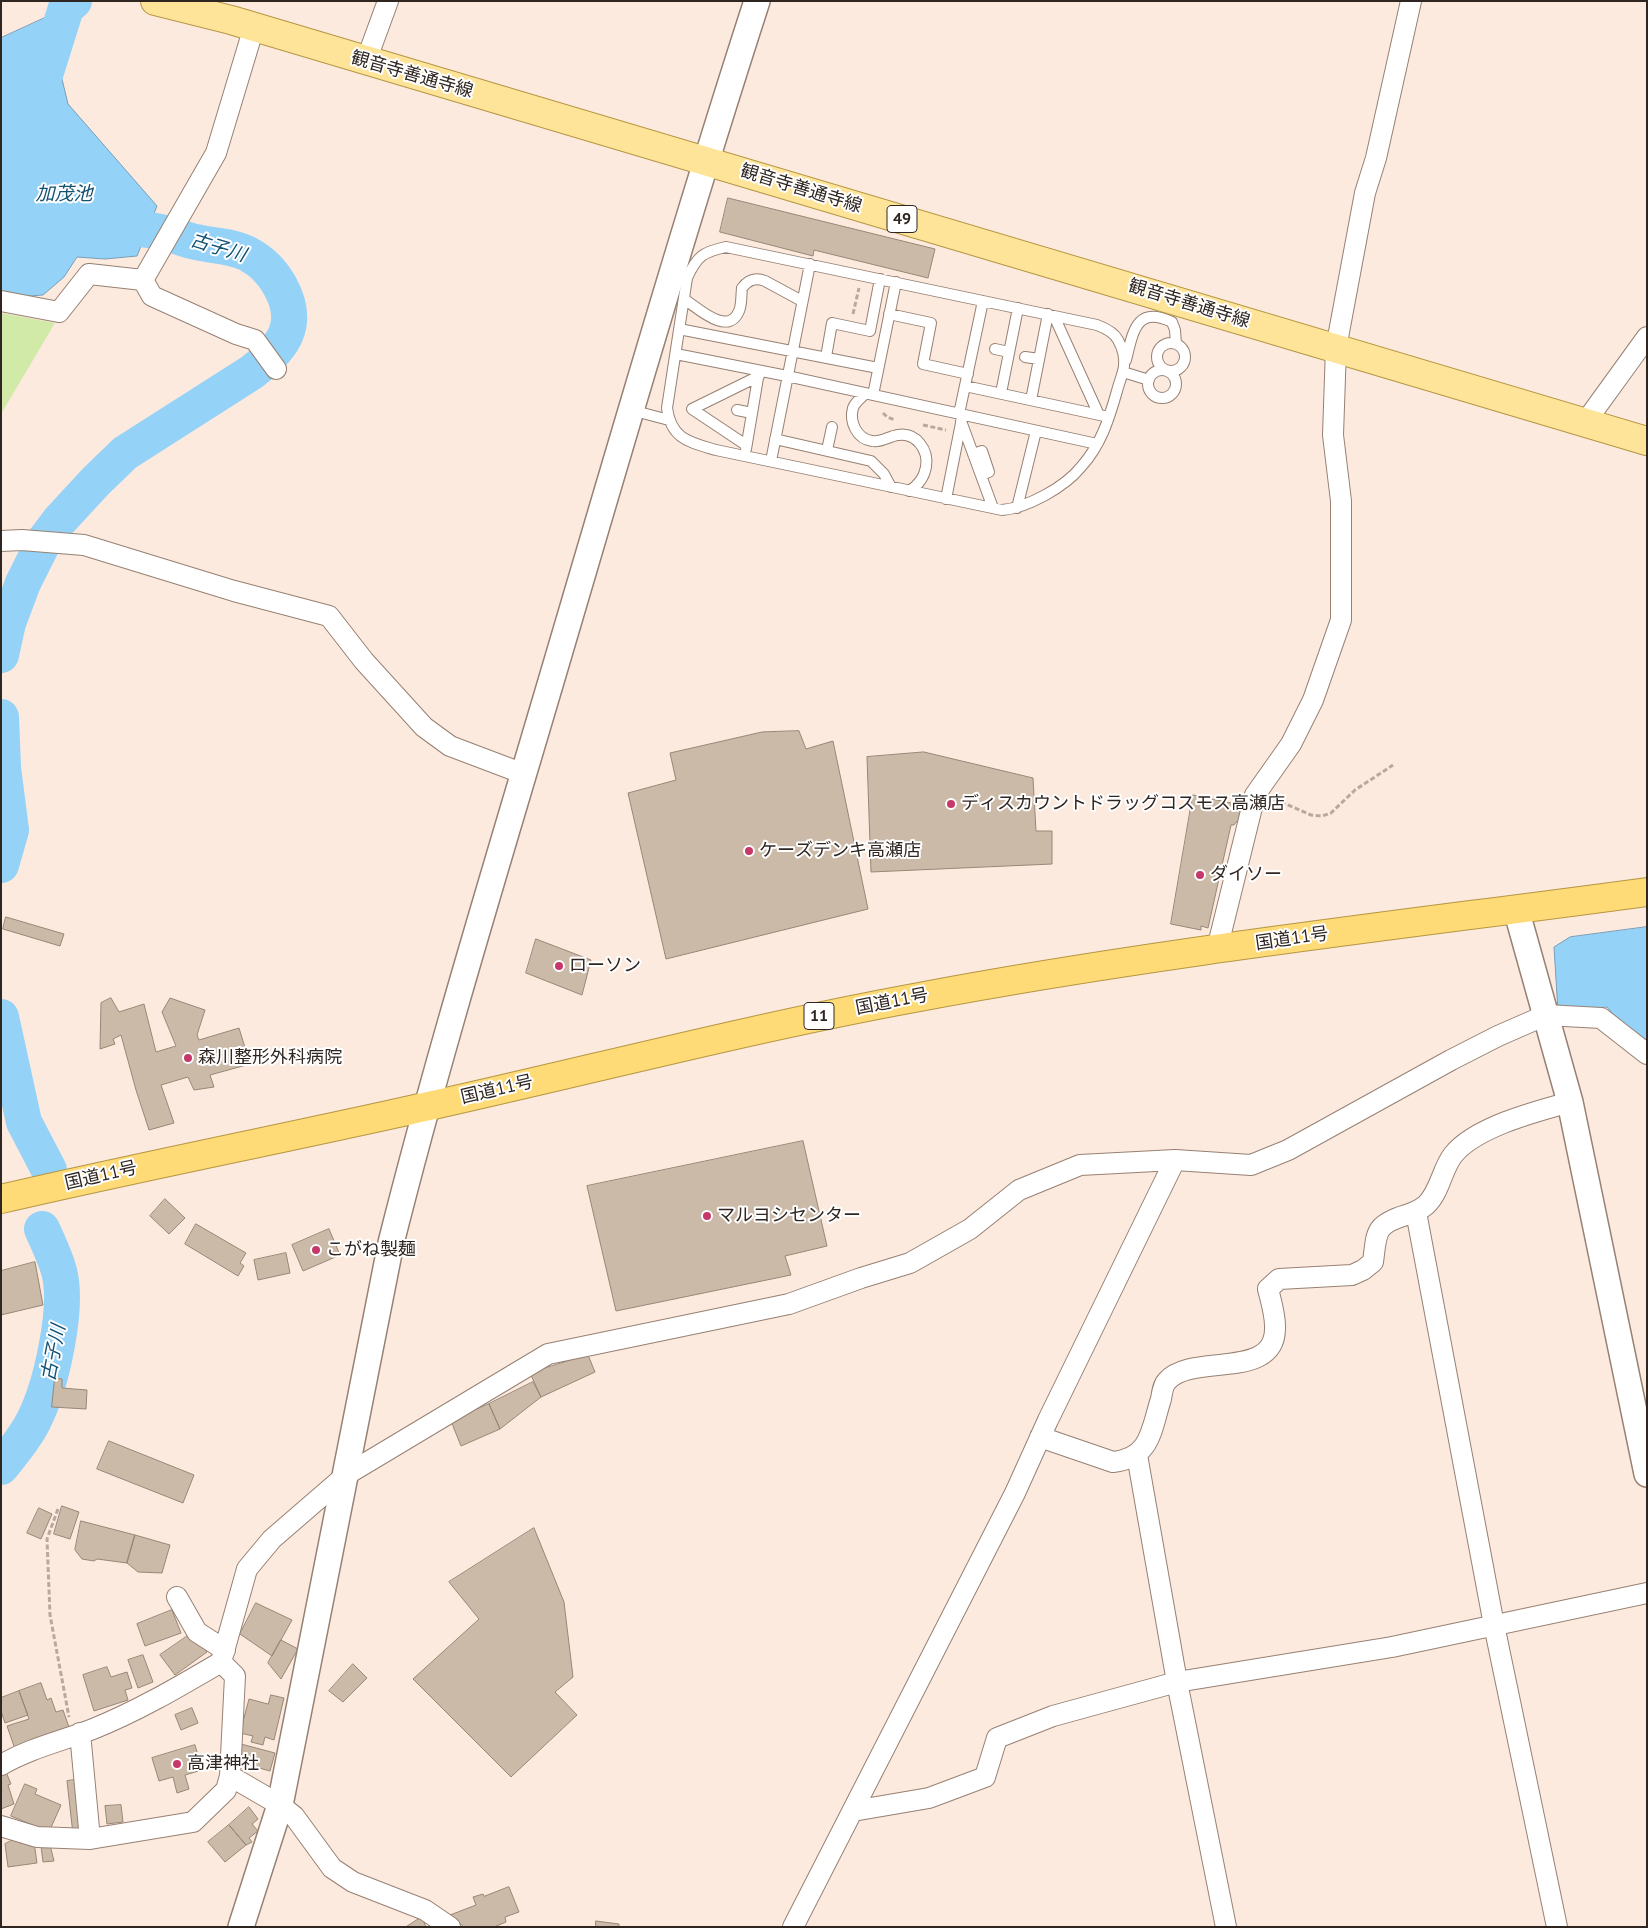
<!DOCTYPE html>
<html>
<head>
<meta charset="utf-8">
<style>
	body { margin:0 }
	#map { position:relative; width:1648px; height:1928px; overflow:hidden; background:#fdeade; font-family:"PT Sans",sans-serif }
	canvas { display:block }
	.frame { position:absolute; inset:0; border:2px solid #2f2621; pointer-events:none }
</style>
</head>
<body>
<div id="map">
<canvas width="1648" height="1928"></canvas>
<div class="frame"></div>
</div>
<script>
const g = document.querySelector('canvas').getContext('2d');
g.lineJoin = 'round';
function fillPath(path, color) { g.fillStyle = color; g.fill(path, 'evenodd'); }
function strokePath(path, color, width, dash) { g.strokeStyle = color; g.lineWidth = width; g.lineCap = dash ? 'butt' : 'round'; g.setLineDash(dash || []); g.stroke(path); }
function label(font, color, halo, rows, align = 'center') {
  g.font = font + ' "PT Sans","Noto Sans JP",sans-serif'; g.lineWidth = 4; g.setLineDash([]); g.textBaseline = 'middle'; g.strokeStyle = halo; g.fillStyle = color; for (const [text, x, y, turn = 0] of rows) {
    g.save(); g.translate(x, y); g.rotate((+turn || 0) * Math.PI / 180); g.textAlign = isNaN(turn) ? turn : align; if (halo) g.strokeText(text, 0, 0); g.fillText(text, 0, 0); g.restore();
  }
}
const green = new Path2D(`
	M1 313 55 323 1 414Z`);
const water = new Path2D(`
	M47 17 68 104 157 206 137 256 105 259 77 257 64 277 43 295 1 298V38Z
	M1647 927V1041L1622 1025 1607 1007 1558 1011 1554 947 1570 937Z`);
const river = new Path2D(`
	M39 94 66 8 74 1
	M1 655 8 623 23 583 44 541 59 521 96 481 125 453 252 372C284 347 301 324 280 286 273 273 261 261 248 254 233 246 213 246 196 242 183 239 170 233 156 231 137 228 118 228 99 226
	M1 717 3 768 11 830 1 865
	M1 1017 24 1122 49 1170
	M1 1467C12 1453 26 1437 34 1420 51 1386 69 1308 59 1271 55 1257 48 1242 42 1229`);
const building = new Path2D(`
	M728 198 935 249 928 278 814 250 813 256 720 232Z
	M799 731 806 749 833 741 868 909 666 959 628 793 676 780 670 753 762 732Z
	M924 752 1033 778 1036 831H1052V864L871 872 867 757Z
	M1193 795 1241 805 1239 822H1236L1234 825H1231L1208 928 1201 926V930L1171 924Z
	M6 917 64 934 60 946 3 929Z
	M536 939 591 960 582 995 526 973Z
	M111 998 119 1012 144 1004 156 1052 176 1046 162 1012 170 998 205 1010 197 1035 199 1040 239 1028 250 1064 210 1075 214 1087 194 1090 188 1077 161 1085 174 1123 149 1130 136 1090 121 1035 113 1039 115 1044 100 1049 101 1003Z
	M803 1141 827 1246 785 1256 791 1275 616 1311 587 1186Z
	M165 1199 185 1218 169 1234 150 1216Z
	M196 1224 246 1253 240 1263 244 1266 238 1276 185 1244Z
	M329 1229 340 1255 303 1271 292 1245Z
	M286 1253 290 1273 258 1280 254 1260Z
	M35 1262 43 1305 1 1315V1271Z
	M588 1355 595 1372 541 1397 530 1373Z
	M55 1378 62 1379V1388L87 1390 86 1409 52 1407Z
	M533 1382 541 1397 500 1429 489 1404Z
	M489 1404 500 1429 461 1446 451 1421Z
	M109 1441 194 1475 183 1503 97 1469Z
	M62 1506 79 1512 70 1539 54 1534Z
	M39 1508 52 1514 41 1539 27 1533Z
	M81 1521 135 1535 127 1563 97 1559 94 1561 82 1559 75 1550Z
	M534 1528 564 1602 573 1677 555 1692 577 1715 511 1777 413 1679 479 1619 449 1582Z
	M135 1535 170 1545 162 1573 138 1572 127 1563Z
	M256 1603 292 1620 272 1656 240 1634Z
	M172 1610 181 1633 145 1646 137 1624Z
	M189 1635 195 1643 199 1640 207 1652 175 1675 160 1655Z
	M281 1640 298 1649 281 1679 268 1663Z
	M143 1655 153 1682 138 1688 128 1660Z
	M353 1664 367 1678 343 1702 329 1691Z
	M107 1667 111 1677 127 1672 132 1688 125 1690 128 1700 94 1711 83 1675Z
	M41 1683 47 1700 51 1698 56 1712 63 1710 70 1730 15 1749 7 1726 29 1719 19 1691Z
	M19 1691 28 1715 5 1723 1 1711V1698Z
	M271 1695 284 1698 274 1740 265 1737 263 1745 251 1742 253 1736 240 1733 249 1699 268 1704Z
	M192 1708 198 1723 181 1730 175 1715Z
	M241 1744 275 1753 270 1771 237 1762Z
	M195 1745 202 1770 185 1775 189 1789 177 1793 173 1777 159 1781 152 1758Z
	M6 1772 11 1784 8 1785 14 1804 1 1809V1774Z
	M81 1779 87 1832 73 1834 67 1781Z
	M25 1784 37 1789 35 1794 61 1805 49 1832 11 1816Z
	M121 1805 123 1822 107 1824 105 1806Z
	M249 1807 258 1819 252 1824 258 1831 249 1838 252 1842 246 1845 229 1825Z
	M229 1825 246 1845 225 1862 208 1842Z
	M17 1838 20 1843 34 1842 37 1863 8 1867 5 1844Z
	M50 1845 54 1861 43 1862 41 1846Z
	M509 1887 519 1912 505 1917 506 1922 494 1927H464L450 1915 476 1905 473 1897 483 1894 484 1896Z
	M422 1917 426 1927H406Z
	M596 1921 619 1924V1927H596Z`);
const path = new Path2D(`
	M853 314 859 288
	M883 413 887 417 895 420
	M923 425 946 430
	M1274 799 1311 815 1322 816 1331 813 1355 790 1393 765
	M58 1509 47 1539 50 1615 69 1717`);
const service = new Path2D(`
	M726 247 1097 325C1105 328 1114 332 1118 340 1122 347 1125 357 1124 366 1123 374 1119 383 1117 391 1109 419 1101 445 1081 467 1065 487 1027 508 1002 510L716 450C689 442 671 439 667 408L687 278C697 256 703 252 726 247Z
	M684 299C698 308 728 337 739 311 742 304 741 296 742 288 748 280 755 277 765 281L802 301
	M889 314 931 323 923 364 968 374
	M1054 316 1099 415
	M679 329 878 368
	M1157 357a14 14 0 1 1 28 0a14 14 0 1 1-28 0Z
	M995 349 1009 352
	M676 354 787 376 1097 444
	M826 357 832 323 870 331 880 279
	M1025 357 1039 359
	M1126 360C1133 332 1136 305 1172 322L1175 330 1176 344
	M1148 384a14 14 0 1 1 28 0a14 14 0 1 1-28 0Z
	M1123 372 1149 380
	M965 386 1109 417
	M1001 393 1018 308
	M865 394C861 398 855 402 853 408 849 422 857 439 872 441 881 443 889 436 898 435 916 432 929 450 926 467 924 478 919 485 909 491
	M873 395 896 282
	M1031 400 1048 314
	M631 410 669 420
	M737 410 752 413
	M959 414 983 301
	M961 421 993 508
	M775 439 871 461 884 474 891 487
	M746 445 692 409 759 376
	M746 449 759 372
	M827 450 832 427
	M973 454 982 451 989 472 981 475
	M771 461 810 264
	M946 499 961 423
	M1017 508 1036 431`);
const minor = new Path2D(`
	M366 61 388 1
	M143 280 152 296 236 334 255 340 276 369
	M1 301 59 312 89 274 143 280 216 153 254 27
	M1584 424 1647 337
	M1 541 22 540 84 545 234 591 329 616 364 661 424 727 450 746 524 774
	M1217 949 1255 795 1291 744 1313 700 1341 620V501L1333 435 1336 348 1365 193 1376 158 1411 1
	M1416 1212 1494 1625 1557 1927
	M1040 1437 1113 1462C1151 1458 1151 1430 1161 1399 1162 1393 1163 1385 1167 1381 1192 1352 1277 1382 1275 1326 1275 1314 1271 1301 1268 1289L1279 1279 1352 1275 1363 1270 1373 1262C1377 1232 1374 1225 1406 1215 1413 1213 1420 1210 1426 1205 1440 1192 1442 1169 1453 1155 1475 1127 1537 1111 1570 1102
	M1137 1455 1177 1682 1226 1927
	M177 1597 197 1632 225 1650
	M221 1662 235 1676 230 1776 280 1805 294 1816 332 1868 353 1882 425 1910 450 1927
	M80 1733 90 1839
	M1 1765C30 1748 62 1741 93 1729 138 1711 180 1686 221 1662L247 1569 272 1539 346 1475 548 1354 789 1304 861 1278 910 1263 970 1229 1019 1190 1080 1165 1175 1160 1251 1165 1288 1150 1451 1060 1498 1036 1546 1015 1601 1018 1647 1054
	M853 1811 929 1798 985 1777 997 1738 1053 1716 1177 1682 1392 1647 1647 1593
	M1 1826 37 1837 90 1839 193 1822 226 1790 230 1776
	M793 1927 1015 1493 1048 1420 1175 1160`);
const tertiary = new Path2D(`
	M1516 909 1570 1102 1647 1474
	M241 1927 280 1805 391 1243C440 1048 500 855 557 661 622 441 686 220 757 1`);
const primary = new Path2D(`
	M155 1 231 20 1647 441`);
const trunk = new Path2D(`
	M1 1199C143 1166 287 1138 429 1106 591 1070 751 1028 914 998 1156 952 1402 925 1647 892`);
const markers = [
	[951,804,5,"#c53869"],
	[749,851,5,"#c53869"],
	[1200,875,5,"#c53869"],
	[559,966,5,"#c53869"],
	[188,1058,5,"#c53869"],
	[707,1216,5,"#c53869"],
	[316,1250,5,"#c53869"],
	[177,1764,5,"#c53869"]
];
const shields = [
	[902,219,30],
	[819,1016,30]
];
const shieldNames = [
	["49",902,219],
	["11",819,1016]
];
const streetNames = [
	["観音寺善通寺線",412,75,16],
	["観音寺善通寺線",801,189,17],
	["観音寺善通寺線",1189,304,17],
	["国道11号",1292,939,-8],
	["国道11号",892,1002,-11],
	["国道11号",497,1090,-13],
	["国道11号",101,1176,-13]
];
const poiNames = [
	["ディスカウントドラッグコスモス高瀬店",961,804],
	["ケーズデンキ高瀬店",759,851],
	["ダイソー",1210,875],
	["ローソン",569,966],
	["森川整形外科病院",198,1058],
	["マルヨシセンター",717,1216],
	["こがね製麺",326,1250],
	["高津神社",187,1764]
];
const waterNames = [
	["加茂池",64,195],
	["古子川",218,248,17],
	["古子川",54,1353,-79]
];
fillPath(green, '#d1eaa7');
fillPath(water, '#94d2f8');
strokePath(water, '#769eb8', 1);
strokePath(river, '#94d2f8', 36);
fillPath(building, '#ccbaa8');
strokePath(building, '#978775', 1);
strokePath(service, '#968173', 12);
strokePath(minor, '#968173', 22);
strokePath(tertiary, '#968173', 28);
strokePath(primary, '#b59643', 30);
strokePath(trunk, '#b59643', 30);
strokePath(path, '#b8a99f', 3, [5, 2.5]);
strokePath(service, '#fff', 10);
strokePath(minor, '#fff', 20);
strokePath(tertiary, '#fff', 25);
strokePath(primary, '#fee499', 28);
strokePath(trunk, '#fedb77', 28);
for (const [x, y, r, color] of markers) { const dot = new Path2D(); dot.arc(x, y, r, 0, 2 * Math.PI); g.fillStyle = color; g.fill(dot); strokePath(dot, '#fff', 2); }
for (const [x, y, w] of shields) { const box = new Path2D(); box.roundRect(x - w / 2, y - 13.5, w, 27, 4); g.fillStyle = '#fff'; g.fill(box); strokePath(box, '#2f2621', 1); }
label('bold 16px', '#2f2621', null, shieldNames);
label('18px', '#2f2621', '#fff', streetNames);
label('18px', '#2f2621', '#fff', poiNames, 'left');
label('italic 19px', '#145272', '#fff', waterNames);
</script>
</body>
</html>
